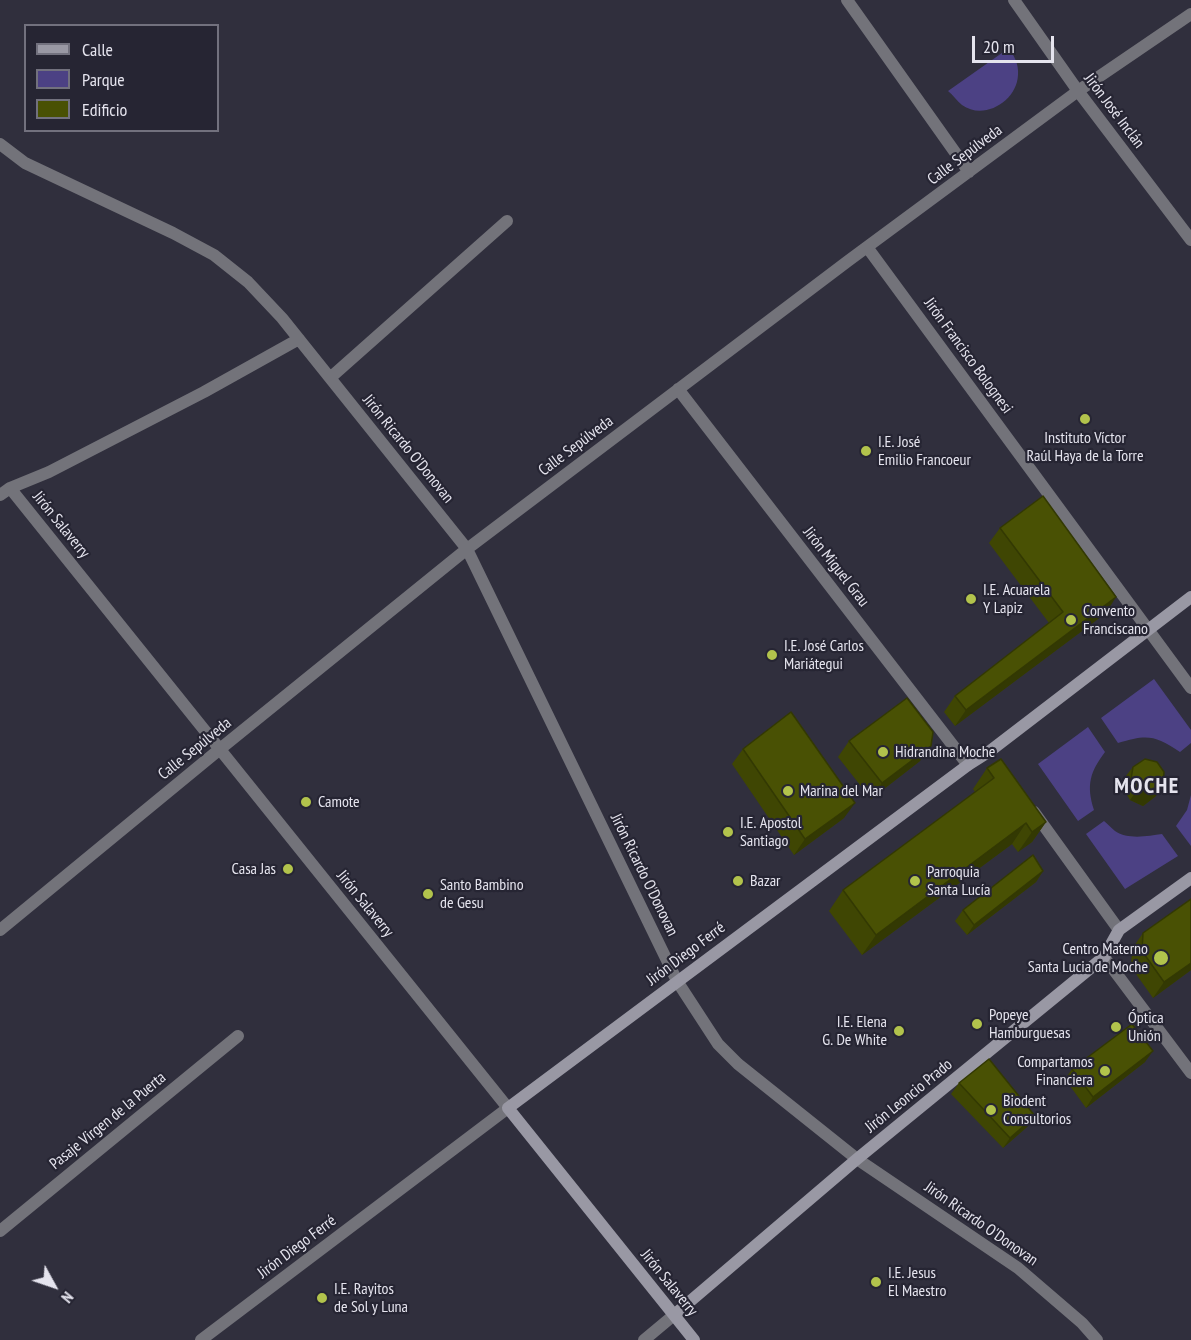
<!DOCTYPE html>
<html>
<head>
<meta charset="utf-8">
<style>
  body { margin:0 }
  #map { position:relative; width:1191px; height:1340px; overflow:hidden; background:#302f3d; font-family:"PT Sans Narrow",sans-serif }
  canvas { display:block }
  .legend { position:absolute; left:24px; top:24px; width:195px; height:108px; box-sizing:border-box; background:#262533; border:2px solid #72717e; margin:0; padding:8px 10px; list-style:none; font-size:18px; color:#e5e4ee }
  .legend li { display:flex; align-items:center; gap:12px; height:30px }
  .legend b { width:30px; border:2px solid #72717e }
  .north { position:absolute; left:24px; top:1256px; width:60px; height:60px; -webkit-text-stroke:4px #262533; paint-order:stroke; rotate:130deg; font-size:16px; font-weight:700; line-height:24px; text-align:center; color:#e5e4ee }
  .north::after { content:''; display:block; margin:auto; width:21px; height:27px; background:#e5e4ee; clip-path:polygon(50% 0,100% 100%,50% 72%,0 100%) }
  .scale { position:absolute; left:972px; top:36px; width:82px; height:27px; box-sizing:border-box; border:3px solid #e5e4ee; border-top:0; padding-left:8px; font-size:18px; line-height:21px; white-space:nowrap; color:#e5e4ee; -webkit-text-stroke:4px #262533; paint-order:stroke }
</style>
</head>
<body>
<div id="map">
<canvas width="1191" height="1340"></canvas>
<ul class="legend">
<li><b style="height:8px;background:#9998a4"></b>Calle</li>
<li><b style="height:16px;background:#4c4184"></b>Parque</li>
<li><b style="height:16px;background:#495104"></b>Edificio</li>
</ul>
<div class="north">N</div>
<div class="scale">20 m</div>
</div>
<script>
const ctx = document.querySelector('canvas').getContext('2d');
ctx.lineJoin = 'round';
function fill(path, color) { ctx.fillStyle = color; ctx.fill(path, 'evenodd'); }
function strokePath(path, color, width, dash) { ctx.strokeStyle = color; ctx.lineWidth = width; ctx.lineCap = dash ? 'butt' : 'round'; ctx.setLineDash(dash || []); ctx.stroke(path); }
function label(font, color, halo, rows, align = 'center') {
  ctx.font = font + ' "PT Sans Narrow",sans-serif'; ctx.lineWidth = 4.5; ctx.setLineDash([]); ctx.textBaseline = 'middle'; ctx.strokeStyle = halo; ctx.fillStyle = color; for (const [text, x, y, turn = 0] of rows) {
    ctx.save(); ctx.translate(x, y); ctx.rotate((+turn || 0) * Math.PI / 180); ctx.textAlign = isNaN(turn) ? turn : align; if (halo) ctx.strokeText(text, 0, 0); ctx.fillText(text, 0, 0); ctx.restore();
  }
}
const green = new Path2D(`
  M1009 48C1014 56 1019 64 1018 75 1017 101 984 121 962 105 957 101 953 95 948 91Z
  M1154 679 1191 730V743L1180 752C1155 735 1147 734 1118 743L1101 718Z
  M1088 727 1105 752C1090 772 1086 785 1094 810L1078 821 1038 764Z
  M1191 795V846L1176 826 1187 810Z
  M1104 821C1108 824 1111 828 1115 831 1128 840 1148 836 1162 834L1178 856 1125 889 1086 834Z`);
const street = new Path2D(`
  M847 0 969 172
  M1014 0 1078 91 1191 240
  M0 144 25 163 173 233 214 255 248 282 282 318 467 549 677 981 718 1044 738 1064 857 1159 1018 1268 1082 1323 1097 1340
  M867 247 1191 688
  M330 378 507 221
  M678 389 968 765
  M10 488 508 1108 201 1340
  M0 495 10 488 49 472 204 392 299 339
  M1034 812 1119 930
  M0 930 220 749 467 549 848 261 1078 91 1191 14
  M1104 957 1191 1073
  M0 1231 238 1036
  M644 1340 674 1315`);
const secondary = new Path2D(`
  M674 1315 857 1159 1104 957 1119 930 1191 878
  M694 1340 508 1108 968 765 990 751 1191 597`);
const wall = new Path2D(`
  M1000 528 1106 613 955 726 944 712 955 696 1049 623 989 543Z
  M849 741 920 761 871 799 838 757Z
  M743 749 844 818 794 855 732 764Z
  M1133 767 1156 796 1143 806 1130 800 1124 790 1125 777Z
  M987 768 1046 822 1032 842 1018 852 1012 844 862 955 829 911 843 890 975 792 973 789Z
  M1043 871 1036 882 967 935 955 921 963 910Z
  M1191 899V970L1153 998 1131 967 1132 949 1143 933Z
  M1145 1062 1086 1108 1065 1079 1072 1069Z
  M959 1083 1035 1116 1027 1127 1003 1148 951 1094Z`);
const shadedWall = new Path2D(`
  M1116 597 1106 613 955 726 966 710Z
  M931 746 920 761 871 799 882 783Z
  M1163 785 1156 796 1143 806 1130 800 1138 789Z
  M855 803 844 818 794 855 805 839Z
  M1046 822 1032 842 1018 852 1032 832Z
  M1026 823 1012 844 862 955 876 935Z
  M1043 871 1036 882 967 935 974 925Z
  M1191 963V970L1153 998 1164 982Z
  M1153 1051 1145 1062 1086 1108 1093 1097Z
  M1035 1116 1027 1127 1003 1148 1010 1138Z`);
const building = new Path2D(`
  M1043 496 1116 597 966 710 955 696 1063 612 1000 528Z
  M907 698 933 732 931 746 882 783 849 741Z
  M791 712 855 803 805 839 743 749Z
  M1001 759 1046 822 1032 832 1026 823 876 935 843 890 994 778 987 768Z
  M1145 759 1157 762 1164 772 1163 785 1151 795 1138 789 1131 779 1133 767Z
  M1033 855 1043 871 974 925 963 910Z
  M1191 899V963L1164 982 1142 951 1143 933Z
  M1132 1024 1153 1051 1093 1097 1072 1069Z
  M989 1059 1035 1116 1010 1138 959 1083Z`);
const markers = [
  [1085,419,6,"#b2c34c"],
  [866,451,6,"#b2c34c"],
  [971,599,6,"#b2c34c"],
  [1071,620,6,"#b2c34c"],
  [772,655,6,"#b2c34c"],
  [883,752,6,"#b2c34c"],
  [788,791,6,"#b2c34c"],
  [306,802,6,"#b2c34c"],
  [728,832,6,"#b2c34c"],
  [288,869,6,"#b2c34c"],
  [738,881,6,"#b2c34c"],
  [915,881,6,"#b2c34c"],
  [428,894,6,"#b2c34c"],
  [1161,958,8,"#b2c34c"],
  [977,1024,6,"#b2c34c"],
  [1116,1027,6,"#b2c34c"],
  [899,1031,6,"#b2c34c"],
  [1105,1071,6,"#b2c34c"],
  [991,1110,6,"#b2c34c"],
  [876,1282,6,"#b2c34c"],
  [322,1298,6,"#b2c34c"]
];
const streetNames = [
  ["Jirón José Inclán",1114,111,53],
  ["Calle Sepúlveda",965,155,-37],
  ["Jirón Francisco Bolognesi",968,356,54],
  ["Calle Sepúlveda",576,446,-37],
  ["Jirón Ricardo O'Donovan",408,449,51],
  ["Jirón Salaverry",61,525,51],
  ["Jirón Miguel Grau",836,567,52],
  ["Calle Sepúlveda",195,749,-39],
  ["Jirón Ricardo O'Donovan",644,875,64],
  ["Jirón Salaverry",365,904,51],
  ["Jirón Diego Ferré",686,954,-37],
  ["Jirón Leoncio Prado",909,1096,-39],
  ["Pasaje Virgen de la Puerta",108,1121,-39],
  ["Jirón Ricardo O'Donovan",981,1224,35],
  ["Jirón Diego Ferré",297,1247,-37],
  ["Jirón Salaverry",669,1283,51]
];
const poiNames = [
  ["Instituto Víctor",1085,438,"center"],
  ["Raúl Haya de la Torre",1085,456,"center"],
  ["I.E. José",878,442],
  ["Emilio Francoeur",878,460],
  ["I.E. Acuarela",983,590],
  ["Y Lapiz",983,608],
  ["Convento",1083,611],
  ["Franciscano",1083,629],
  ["I.E. José Carlos",784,646],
  ["Mariátegui",784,664],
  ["Hidrandina Moche",895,752],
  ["Marina del Mar",800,791],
  ["Camote",318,802],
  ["I.E. Apostol",740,823],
  ["Santiago",740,841],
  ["Casa Jas",276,869,"right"],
  ["Parroquia",927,872],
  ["Santa Lucía",927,890],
  ["Bazar",750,881],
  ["Santo Bambino",440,885],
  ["de Gesu",440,903],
  ["Centro Materno",1148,949,"right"],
  ["Santa Lucia de Moche",1148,967,"right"],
  ["Popeye",989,1015],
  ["Hamburguesas",989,1033],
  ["Óptica",1128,1018],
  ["Unión",1128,1036],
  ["I.E. Elena",887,1022,"right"],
  ["G. De White",887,1040,"right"],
  ["Compartamos",1093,1062,"right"],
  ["Financiera",1093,1080,"right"],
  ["Biodent",1003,1101],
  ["Consultorios",1003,1119],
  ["I.E. Jesus",888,1273],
  ["El Maestro",888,1291],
  ["I.E. Rayitos",334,1289],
  ["de Sol y Luna",334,1307]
];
const districtNames = [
  ["MOCHE",1147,787]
];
fill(green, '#4c4184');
strokePath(street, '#73737a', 12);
strokePath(secondary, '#9998a4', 12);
fill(wall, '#3f4603');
fill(shadedWall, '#333903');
fill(building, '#495104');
strokePath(building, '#333903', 1.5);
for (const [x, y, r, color] of markers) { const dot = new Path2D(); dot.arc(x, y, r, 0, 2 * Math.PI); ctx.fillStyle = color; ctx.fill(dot); strokePath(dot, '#262533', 2); }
label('16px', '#e5e4ee', '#262533', streetNames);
label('16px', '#e5e4ee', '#262533', poiNames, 'left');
ctx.letterSpacing = '1.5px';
label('bold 22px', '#e5e4ee', '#262533', districtNames);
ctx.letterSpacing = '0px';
</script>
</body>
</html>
